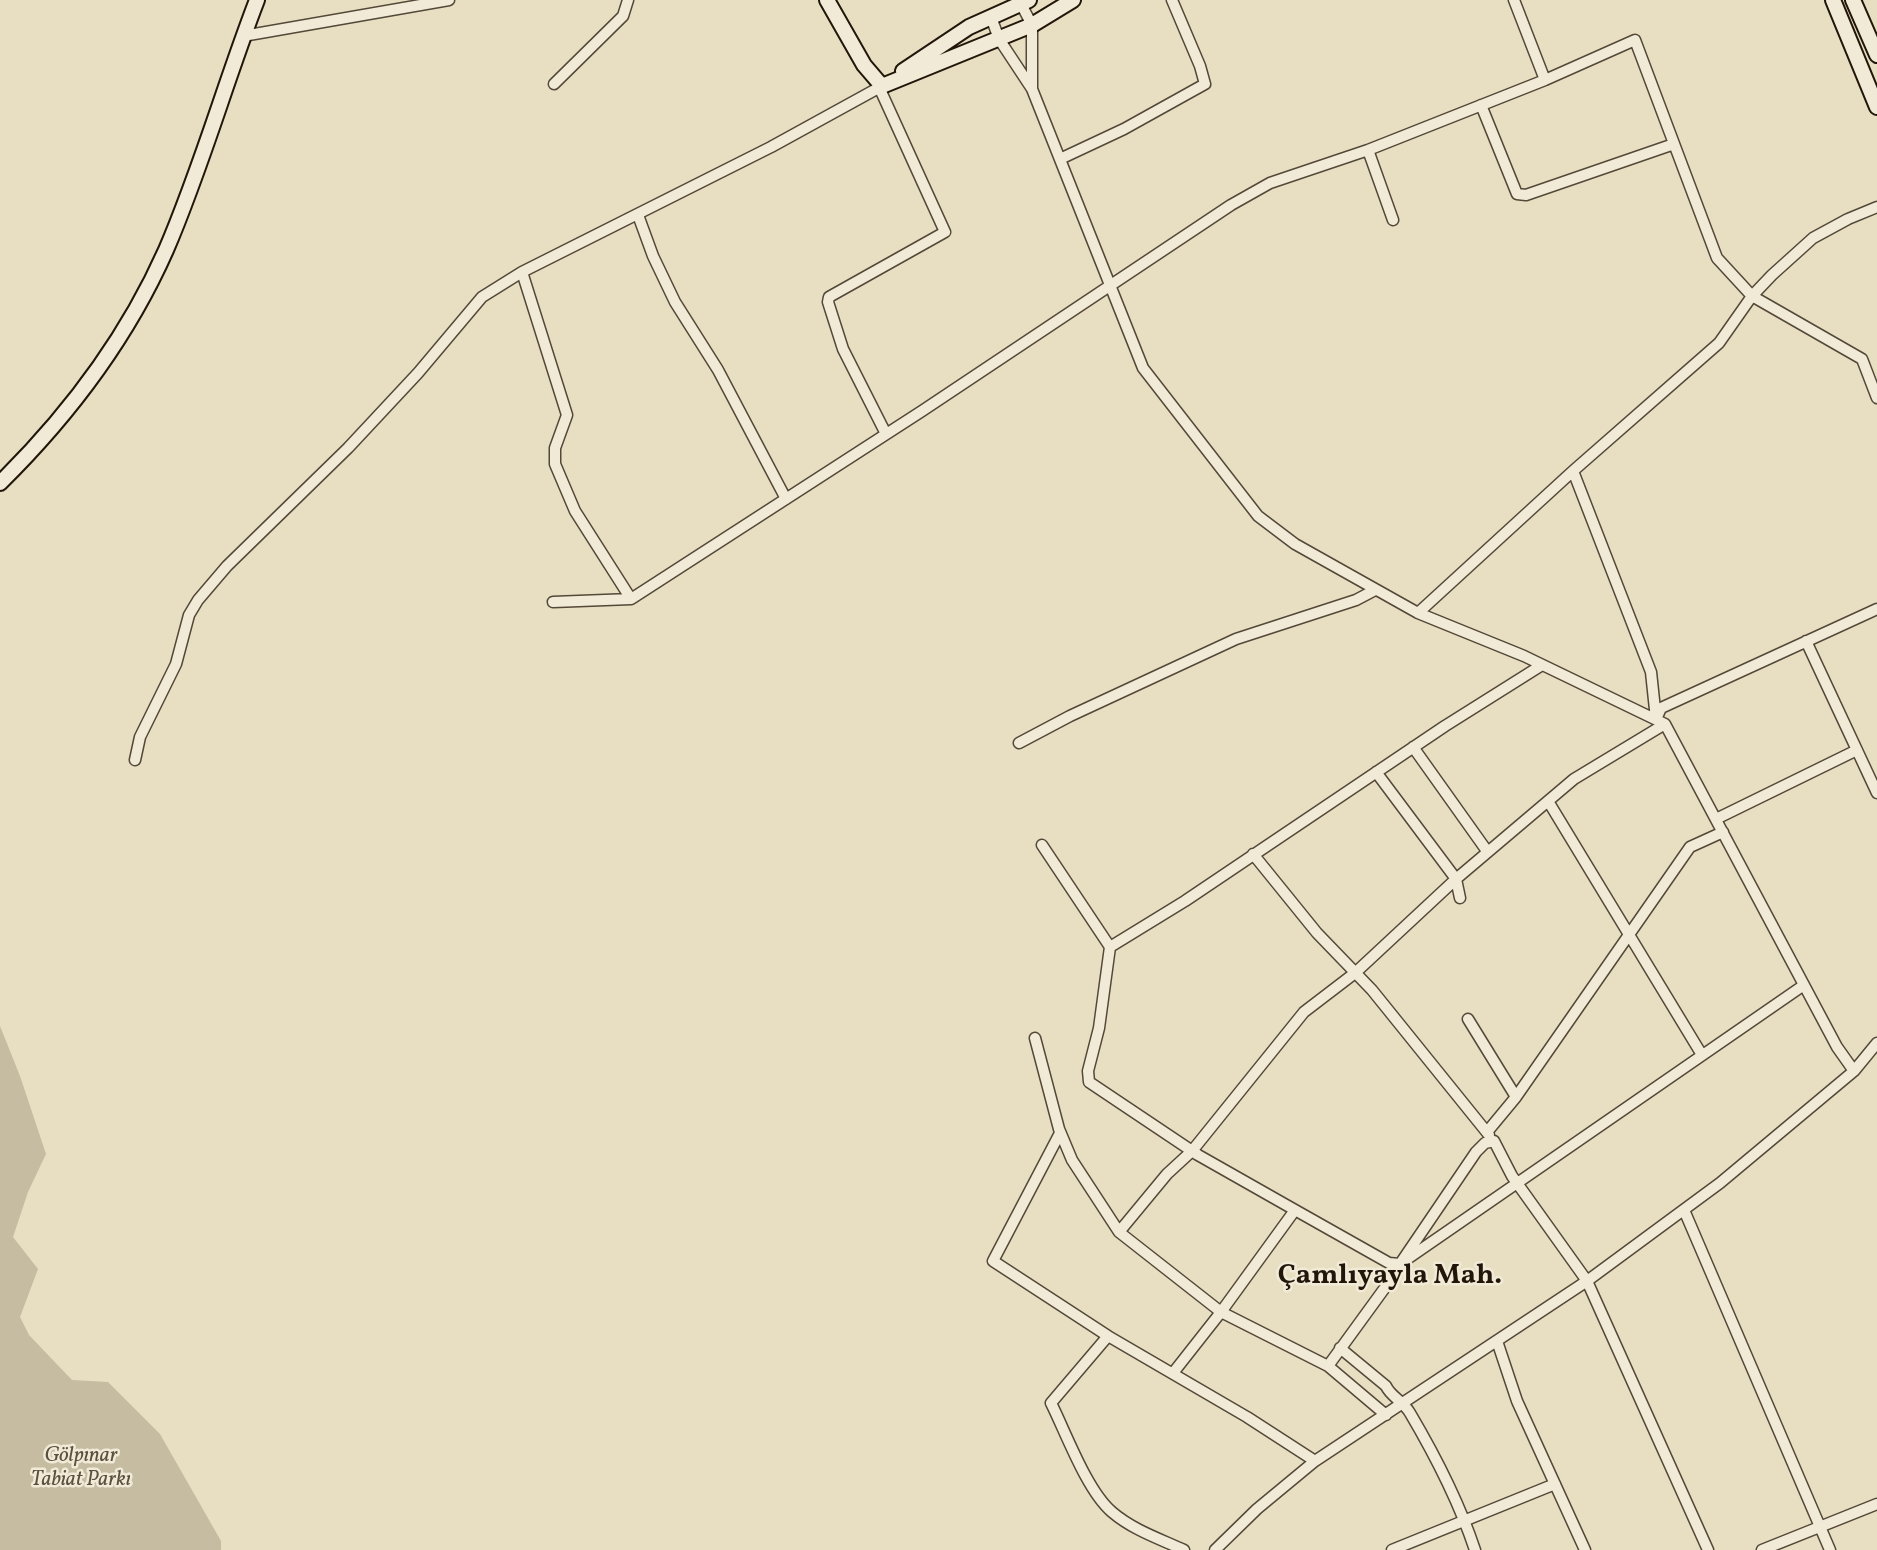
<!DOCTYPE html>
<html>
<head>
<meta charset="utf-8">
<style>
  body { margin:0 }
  canvas { display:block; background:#e8dec1 }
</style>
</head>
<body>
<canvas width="1877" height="1550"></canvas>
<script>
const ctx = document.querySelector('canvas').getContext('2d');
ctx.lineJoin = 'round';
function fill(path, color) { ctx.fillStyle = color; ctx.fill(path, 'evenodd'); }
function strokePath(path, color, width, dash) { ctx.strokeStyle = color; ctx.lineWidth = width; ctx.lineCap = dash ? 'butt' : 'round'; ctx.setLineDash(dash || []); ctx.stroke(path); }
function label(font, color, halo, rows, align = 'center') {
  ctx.font = font + ' Vollkorn,serif'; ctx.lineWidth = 5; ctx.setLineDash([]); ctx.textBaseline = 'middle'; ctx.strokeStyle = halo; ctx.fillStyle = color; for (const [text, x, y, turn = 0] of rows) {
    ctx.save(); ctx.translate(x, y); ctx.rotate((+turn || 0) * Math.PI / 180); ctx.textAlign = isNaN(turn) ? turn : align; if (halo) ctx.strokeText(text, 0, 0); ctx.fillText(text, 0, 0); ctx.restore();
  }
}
const green = new Path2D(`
  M0 1026 20 1076 46 1154 28 1192 13 1237 38 1269 20 1317 29 1335 72 1380 108 1382 160 1434 221 1541V1550H0Z`);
const street = new Path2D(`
  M1514 0 1545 80
  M1021 4 1032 25V89
  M991 17 999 39 1032 89 1143 368 1258 516 1295 544 1418 613 1524 656 1665 724 1837 1047 1854 1071
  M243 36 449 0
  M554 84 623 16 628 0
  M879 87 945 232 829 297 828 302 843 349 886 434
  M1481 105 1517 194 1526 195 1674 144
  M1368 150 1545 80 1635 40 1717 258 1752 296 1862 359 1877 398
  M1060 159 1124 129 1205 84 1200 66 1172 0
  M638 215 653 256 675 302 718 370 786 499
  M522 272 567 415 555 448V464L575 511 631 599
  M1573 471 1651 672 1656 719
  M553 602 631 599 922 411 1231 205 1270 183 1368 150 1393 220
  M1418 613 1573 471 1719 343 1752 296 1772 275 1813 238 1848 219 1877 207
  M1806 641 1877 793
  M1657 717 1661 708 1877 609
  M1019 743 1070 716 1236 639 1356 600 1375 590
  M1413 747 1487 851
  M135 760 140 737 176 664 189 615 198 600 227 566 348 448 418 373 482 297 522 272 771 147 882 86
  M1548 801 1702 1055
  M1716 819 1857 750
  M1042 845 1110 947 1099 1028 1088 1071 1089 1082 1198 1155 1295 1210
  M1253 854 1317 933 1372 990 1489 1135
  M1460 898 1456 879 1574 779 1665 724
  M1110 947 1185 901 1445 726 1542 665
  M1468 1019 1516 1097
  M1035 1038 1059 1129 1072 1160 1119 1232 1221 1312 1295 1210 1389 1263 1400 1264 1476 1152 1485 1143 1494 1141 1512 1176 1587 1281 1708 1550
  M1487 1132 1516 1097 1690 847 1723 832
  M1060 1133 993 1261 1108 1336
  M1684 1210 1830 1550
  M1119 1232 1167 1174 1192 1151 1304 1012 1355 973 1456 879 1376 772
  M1497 1341 1517 1401 1585 1550
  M1340 1348 1386 1386C1390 1396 1404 1402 1410 1413 1436 1457 1459 1502 1475 1550
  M1173 1373 1221 1312 1328 1366
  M1386 1415 1328 1366 1392 1278 1400 1264 1804 985
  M1184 1550C1160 1539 1133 1530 1112 1512 1087 1491 1066 1433 1051 1403L1108 1336 1247 1417 1315 1461
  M1215 1550 1257 1509 1315 1461 1587 1281 1720 1183 1854 1071 1877 1043
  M1392 1550 1555 1484
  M1762 1550 1877 1504`);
const secondary = new Path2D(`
  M827 0 864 65 882 86
  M1833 0 1877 107
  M1853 0 1877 55
  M903 71 969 27 1029 0
  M882 86 1032 25 1073 0
  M0 483C68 416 127 338 166 250 201 169 225 83 257 0`);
const parkNames = [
  ["Gölpınar",81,1457],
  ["Tabiat Parkı",81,1481]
];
const districtNames = [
  ["Çamlıyayla Mah.",1390,1278]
];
fill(green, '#c6bca2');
strokePath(street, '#544838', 13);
strokePath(secondary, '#22160a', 18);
strokePath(street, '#f0ead7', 10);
strokePath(secondary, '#f0ead7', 14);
label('italic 21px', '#5b503f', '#f0ead7', parkNames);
label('bold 28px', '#22160a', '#f0ead7', districtNames);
</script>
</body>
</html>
